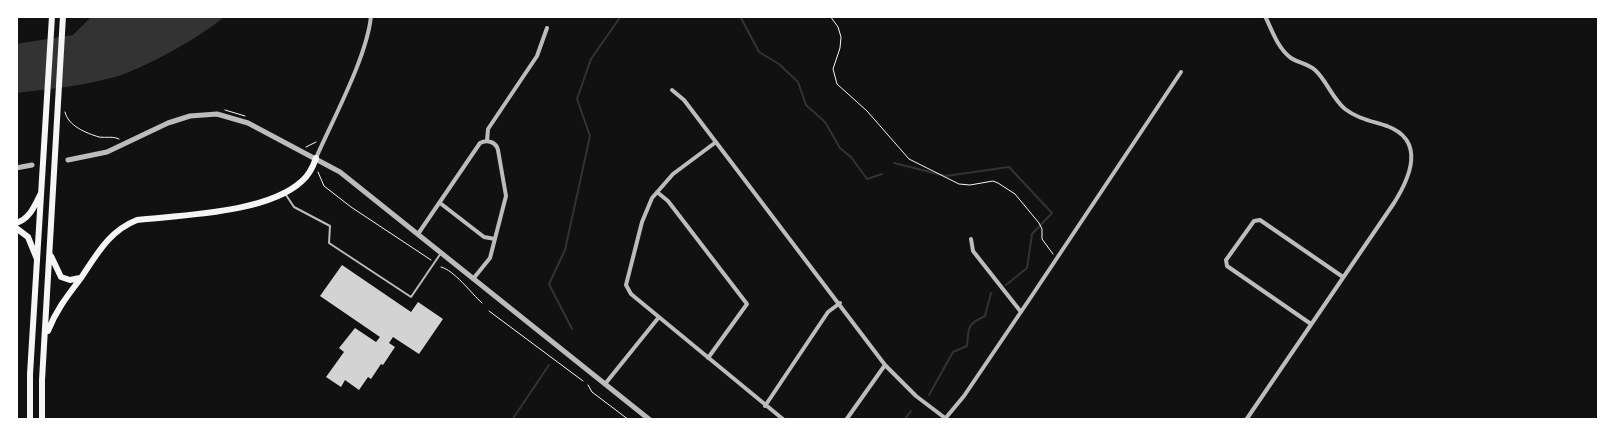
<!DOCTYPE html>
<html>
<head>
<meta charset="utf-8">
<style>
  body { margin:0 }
  #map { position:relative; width:1615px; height:436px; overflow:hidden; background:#111; font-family:"Public Sans",sans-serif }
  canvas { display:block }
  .frame { position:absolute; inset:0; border:18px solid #fff; pointer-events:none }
</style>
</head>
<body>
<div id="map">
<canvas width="1615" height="436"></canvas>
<div class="frame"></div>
</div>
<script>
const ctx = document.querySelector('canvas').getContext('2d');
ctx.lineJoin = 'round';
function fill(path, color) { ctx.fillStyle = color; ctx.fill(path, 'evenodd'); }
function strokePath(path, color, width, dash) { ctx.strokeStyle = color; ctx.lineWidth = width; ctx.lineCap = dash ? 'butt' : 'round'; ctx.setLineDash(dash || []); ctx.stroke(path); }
const water = new Path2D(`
  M92 16H225C203 36 143 69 115 77 83 86 49 89 16 93V44L73 35Z`);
const stream = new Path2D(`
  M740 16 759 52 779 64 798 82 806 105 825 122 840 148 851 157 867 179 882 174
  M894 163 946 176 1009 167 1052 213 1032 234 1027 268 1006 285
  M572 329 549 284 565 250 590 136 577 99 591 59 621 16
  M929 395 953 352 967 346C969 327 966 325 985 316L991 293
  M512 420 549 365
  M904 420 911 411`);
const building = new Path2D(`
  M342 265 411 312 418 302 443 319 419 354 393 337 389 343 395 347 383 365 381 364 371 379 368 377 359 390 345 380 341 387 326 377 344 352 339 348 355 328 376 342 380 337 320 296Z`);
const path = new Path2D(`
  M830 16 838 27 841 37 840 48 833 69 837 84 867 111 909 159 959 184 970 185 993 181 998 183 1015 194 1039 223 1042 229V239L1053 254
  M225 110 245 116
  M65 112C68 126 86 133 99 137 107 138 113 136 119 139
  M306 147 316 142
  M318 172 324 186 351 207 431 260
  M441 267C454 270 471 293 482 303
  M489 311 583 381
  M588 385 592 392 629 420`);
const service = new Path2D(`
  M286 195 294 207 330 226 329 243 411 297 441 253`);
const minor = new Path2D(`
  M672 90 684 100 885 365 916 396 945 418
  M487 141 488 129 537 56 547 28
  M716 142 673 174 652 198 642 222 626 285 631 294 784 420
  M316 158C333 119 367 57 371 16
  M657 192 668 201 747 304 708 358
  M440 203 484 237 495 239
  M418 234 480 143C487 139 496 142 498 150L506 196 490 258 473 279
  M971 239 973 251 1021 312
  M1311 324 1227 266 1226 260 1254 221 1260 220 1343 277
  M605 384 659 317
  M765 406 828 312 840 303
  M846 420 885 365
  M944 420 964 396 1031 297 1181 72
  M1246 420 1394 203C1409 179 1427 141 1387 126 1372 121 1358 119 1345 109 1332 98 1327 81 1315 70 1308 64 1299 63 1291 58 1278 49 1272 30 1265 16`);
const tertiary = new Path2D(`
  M68 160 107 152 168 123 190 116 217 114 248 123 340 172 650 420
  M16 168 32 165`);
const trunk = new Path2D(`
  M16 223C30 219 35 205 41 193
  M16 228 28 237 37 259
  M51 256 61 277 70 280 80 278
  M48 331C56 310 68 295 81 278 97 254 109 231 137 220 182 215 268 213 302 181 309 175 313 167 316 158
  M30 420V374L52 16
  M42 420V380L63 16`);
fill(water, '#333');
strokePath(stream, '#333', 2);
fill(building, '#d3d3d3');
strokePath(path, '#f5f5f5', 1);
strokePath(service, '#bcbcbc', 2);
strokePath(minor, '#bcbcbc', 4);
strokePath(tertiary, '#bcbcbc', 5);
strokePath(trunk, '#f5f5f5', 6);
</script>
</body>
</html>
